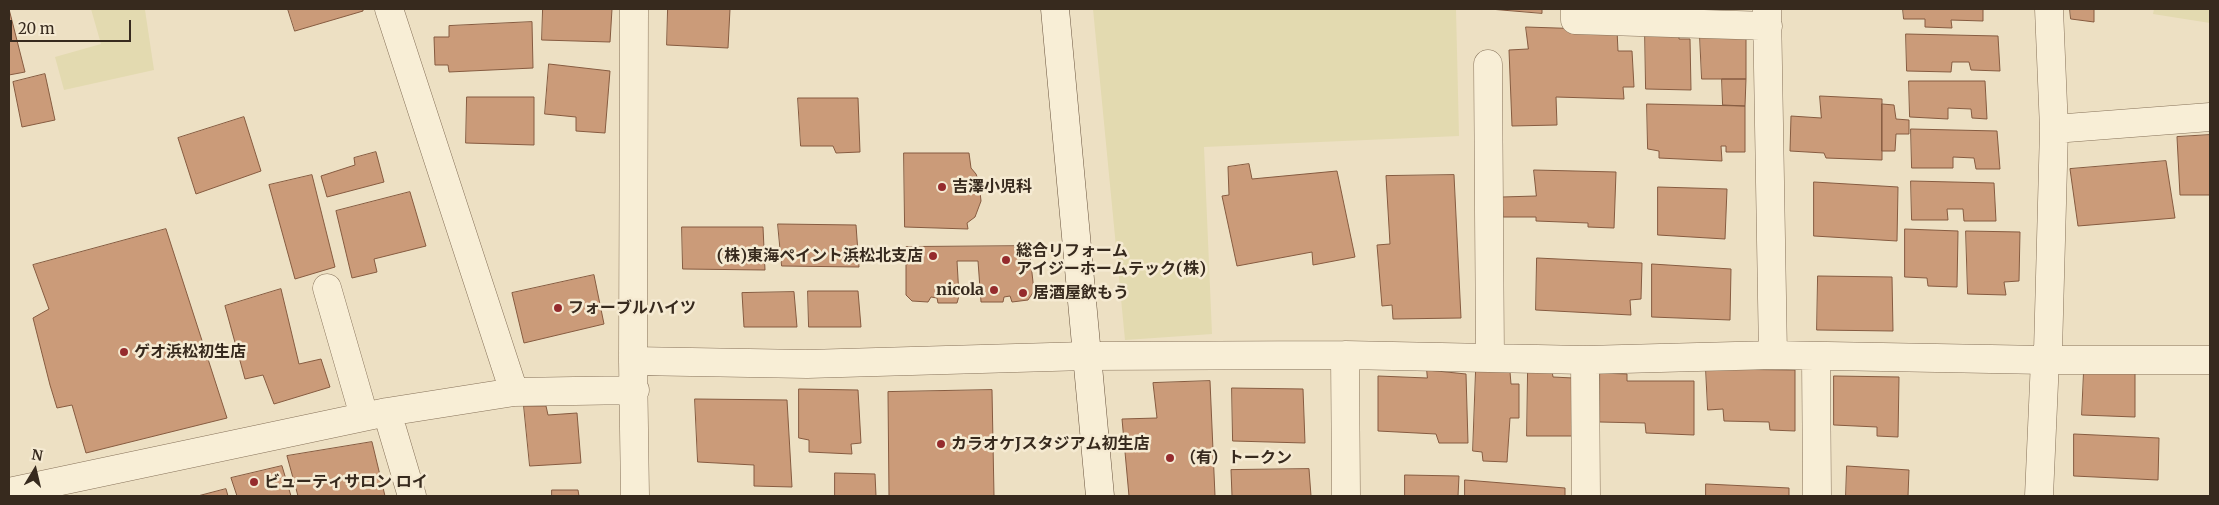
<!DOCTYPE html>
<html>
<head>
<meta charset="utf-8">
<style>
  body { margin:0 }
  #map { position:relative; width:2219px; height:505px; overflow:hidden; background:#ede0c3; font-family:Merriweather,serif }
  canvas { display:block }
  .frame { position:absolute; inset:0; border:10px solid #372a1e; pointer-events:none }
  .north { position:absolute; left:10px; top:445px; width:50px; height:50px; -webkit-text-stroke:4px #f5ead2; paint-order:stroke; rotate:9deg; font-size:14px; font-weight:700; line-height:20px; text-align:center; color:#372a1e }
  .north::after { content:''; display:block; margin:auto; width:18px; height:22px; background:#372a1e; clip-path:polygon(50% 0,100% 100%,50% 72%,0 100%) }
  .scale { position:absolute; left:10px; top:20px; width:121px; height:22px; box-sizing:border-box; border:2px solid #372a1e; border-top:0; padding-left:6px; font-size:15px; line-height:18px; white-space:nowrap; color:#372a1e; -webkit-text-stroke:4px #f5ead2; paint-order:stroke }
</style>
</head>
<body>
<div id="map">
<canvas width="2219" height="505"></canvas>
<div class="frame"></div>
<div class="north">N</div>
<div class="scale">20 m</div>
</div>
<script>
const ctx = document.querySelector('canvas').getContext('2d');
ctx.lineJoin = 'round';
function fill(path, color) { ctx.fillStyle = color; ctx.fill(path, 'evenodd'); }
function strokePath(path, color, width, dash) { ctx.strokeStyle = color; ctx.lineWidth = width; ctx.lineCap = dash ? 'butt' : 'round'; ctx.setLineDash(dash || []); ctx.stroke(path); }
function label(font, color, halo, rows, align = 'center') {
  ctx.font = font + ' Merriweather,"Noto Sans JP",serif'; ctx.lineWidth = 5; ctx.setLineDash([]); ctx.textBaseline = 'middle'; ctx.strokeStyle = halo; ctx.fillStyle = color; for (const [text, x, y, turn = 0] of rows) {
    ctx.save(); ctx.translate(x, y); ctx.rotate((+turn || 0) * Math.PI / 180); ctx.textAlign = isNaN(turn) ? turn : align; if (halo) ctx.strokeText(text, 0, 0); ctx.fillText(text, 0, 0); ctx.restore();
  }
}
const farmland = new Path2D(`
  M91 9H148L145 10 154 70 64 90 55 57 101 44Z
  M1093 9H1456L1459 136 1204 147 1212 334 1125 340Z
  M2154 9H2210V23L2153 14Z`);
const building = new Path2D(`
  M9 9 25 72 9 75Z
  M288 9H363V11L295 31Z
  M543 9H612L610 42 542 40Z
  M668 9H730L728 48 667 45Z
  M1490 9H1542V13Z
  M1903 9H1983V21L1951 20 1952 28 1925 27V19H1904Z
  M2070 9H2094V22L2071 19Z
  M532 22 533 68 449 72 448 65H435L434 37H449V26Z
  M1526 27 1617 30 1618 51H1632L1634 87H1623L1624 99 1556 97 1557 125 1512 126 1509 50 1528 49Z
  M1645 31H1679V39H1690L1691 90 1646 89Z
  M1906 34 1998 36 2000 71 1971 70 1969 62H1952L1951 72 1907 71Z
  M1700 37 1746 38V79H1702Z
  M549 64 610 71 605 133 576 131V117L545 114Z
  M45 74 55 120 22 127 13 82Z
  M1722 79H1746L1745 106 1723 105Z
  M1909 81H1985L1987 119 1972 118 1971 109 1948 108V119L1910 117Z
  M1820 96 1882 99V160L1826 158 1824 153 1790 151 1791 116 1821 118Z
  M467 97H534V145L466 143Z
  M798 98H858L860 152 836 153 833 146H801Z
  M1647 104 1745 106V152H1726V146H1721L1722 161 1659 158V151L1648 149Z
  M1882 104 1894 105 1896 119 1909 120V134H1896L1895 151H1882Z
  M244 117 261 171 196 194 178 138Z
  M1911 129 1997 131 2000 169H1976L1974 158 1953 157V168H1912Z
  M2210 135V195H2180L2177 137Z
  M376 152 384 182 327 197 321 176 355 165 354 158Z
  M904 153H969L971 168 976 174 979 182 981 201 975 217 967 223 968 229 905 227Z
  M2166 161 2175 218 2078 226 2070 169Z
  M1249 164 1252 179 1337 171 1355 257 1313 265 1312 252 1237 266 1222 196 1229 195 1228 167Z
  M1534 170 1616 172 1614 228 1588 227V223L1536 221V217H1503L1502 197 1536 196Z
  M312 175 335 267 295 279 269 185Z
  M1454 175 1461 318 1393 319 1392 305 1382 306 1377 245 1390 244 1386 176Z
  M1911 181 1994 183 1996 221H1964L1963 209H1947L1948 220H1912Z
  M1814 182 1898 187 1897 241 1814 236Z
  M1658 187 1727 189 1725 239 1658 235Z
  M410 192 426 246 374 259 377 272 352 278 336 211Z
  M778 224 856 225 859 267 782 266Z
  M682 227H763L765 270 683 269Z
  M166 229 227 418 86 453 72 405 57 408 50 385 33 318 49 309 33 265Z
  M1905 229 1958 231 1957 287 1928 286 1927 278 1905 277Z
  M1966 231 2020 232 2019 281 2004 282 2006 295 1968 294Z
  M1029 246 1034 291 1028 300 1012 302 1010 296 1004 297 1003 302H981L978 261H957L959 296 957 303H938L937 298 931 297 928 302 912 301 906 295V247Z
  M1537 258 1642 263 1641 299 1630 300 1631 315 1536 310Z
  M1652 264 1731 269 1730 320 1652 317Z
  M594 275 604 324 524 343 512 293Z
  M1818 276 1892 277 1893 331 1817 330Z
  M281 289 299 364 321 359 330 387 274 404 263 375 245 379 225 306Z
  M808 291H858L861 327H809Z
  M794 292 797 327H744L742 293Z
  M1706 369 1795 370V431L1770 430 1769 422 1724 421 1723 409 1708 410Z
  M1427 370 1466 374 1468 443H1439L1436 434 1378 431V376L1427 378Z
  M1476 370 1510 372 1511 384H1519V418H1510L1507 462 1483 461 1482 452 1473 451Z
  M1528 370 1552 371 1553 377 1573 378 1572 436H1527Z
  M2084 371H2135V417L2082 415Z
  M1600 373 1627 374V381H1694V435L1646 433 1645 423 1600 422Z
  M1834 376 1899 377 1898 437 1877 436V427L1834 425Z
  M1210 381 1215 496H1129L1122 419 1157 418 1153 383Z
  M1232 388 1303 389 1305 443 1233 441Z
  M799 389 858 390 861 443 851 444 852 454 809 452V440L799 438Z
  M992 390 994 496H889L888 392Z
  M695 399 787 400 792 487 754 486V465L698 462Z
  M524 406H546L548 415 577 413 581 463 530 466Z
  M2074 434 2159 438 2158 480 2074 476Z
  M372 442 385 496H298L287 456Z
  M282 466 291 496H237L231 478Z
  M1847 466 1909 470 1908 496H1846Z
  M1309 469 1311 496H1232L1231 470Z
  M835 473 875 474 876 496H835Z
  M1405 475 1459 476 1458 496H1405Z
  M1465 480 1565 488V496H1465Z
  M1706 484 1789 488V496H1706Z
  M226 489 228 496H198Z
  M552 490H578L579 496H552Z`);
const street = new Path2D(`
  M389 9 514 392
  M634 9 633 361 635 496
  M1575 9V20L1768 26
  M1767 9 1773 355
  M1488 64 1490 358
  M2054 129 2210 117
  M327 288 364 416
  M1345 355 1346 496
  M1816 357 1817 496
  M1585 360 1586 496
  M633 361 807 364 1086 356 1345 355 1585 360 1773 355 2045 360H2210
  M387 412 412 496
  M9 492 387 412 514 392 635 390
  M2039 496 2045 360 2048 351 2054 129 2049 9`);
const secondary = new Path2D(`
  M1055 9 1100 496`);
const markers = [
  [942,187,5,"#952b2d"],
  [933,256,5,"#952b2d"],
  [1006,260,5,"#952b2d"],
  [994,290,5,"#952b2d"],
  [1023,293,5,"#952b2d"],
  [558,308,5,"#952b2d"],
  [124,352,5,"#952b2d"],
  [941,444,5,"#952b2d"],
  [1170,458,5,"#952b2d"],
  [254,482,5,"#952b2d"]
];
const poiNames = [
  ["吉澤小児科",952,187],
  ["総合リフォーム",1016,251],
  ["アイジーホームテック(株)",1016,269],
  ["(株)東海ペイント浜松北支店",923,256,"right"],
  ["nicola",984,290,"right"],
  ["居酒屋飲もう",1033,293],
  ["フォーブルハイツ",568,308],
  ["ゲオ浜松初生店",134,352],
  ["カラオケJスタジアム初生店",951,444],
  ["（有）トークン",1180,458],
  ["ビューティサロン ロイ",264,482]
];
fill(farmland, '#e3dab0');
fill(building, '#cb9b79');
strokePath(building, '#865b40', 1);
strokePath(street, '#87725a', 29);
strokePath(secondary, '#69533d', 29);
strokePath(street, '#f8eed6', 28);
strokePath(secondary, '#f8eed6', 28);
for (const [x, y, r, color] of markers) { const dot = new Path2D(); dot.arc(x, y, r, 0, 2 * Math.PI); ctx.fillStyle = color; ctx.fill(dot); strokePath(dot, '#f5ead2', 2); }
label('bold 16px', '#372a1e', '#f5ead2', poiNames, 'left');
</script>
</body>
</html>
